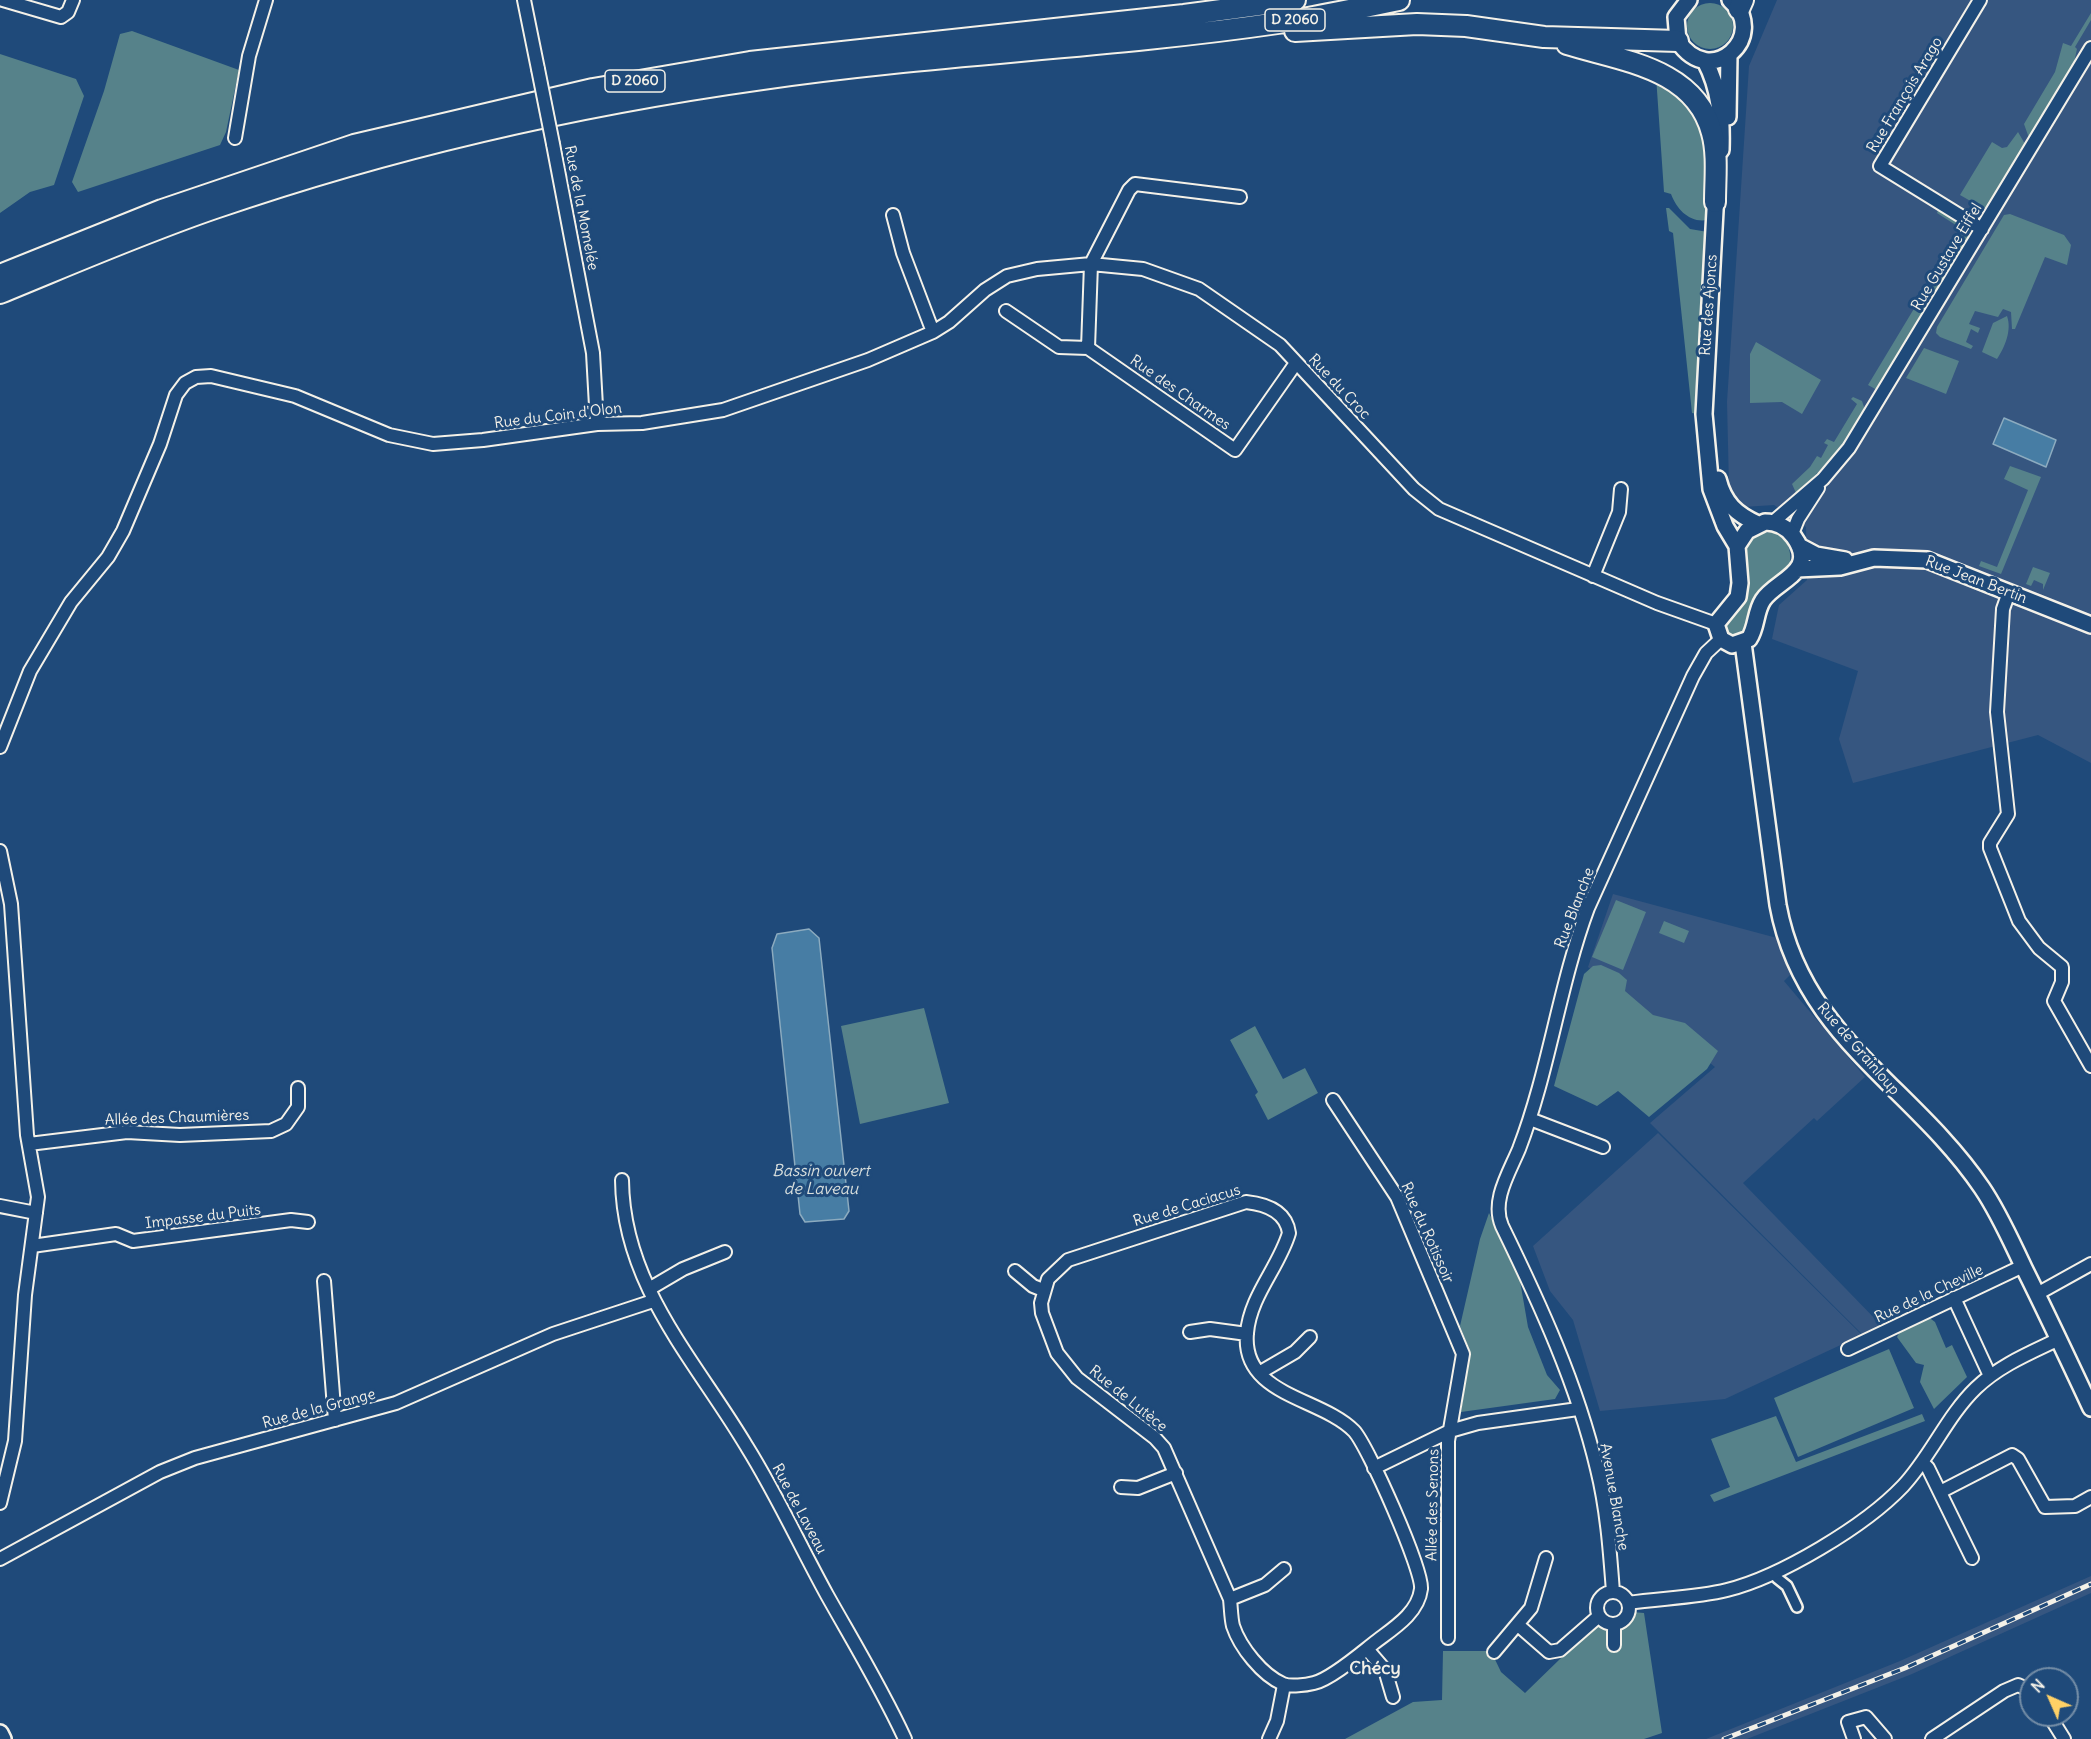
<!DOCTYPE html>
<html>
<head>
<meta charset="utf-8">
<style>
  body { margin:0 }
  #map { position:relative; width:2091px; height:1739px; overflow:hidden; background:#1f4a7a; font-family:Delius,sans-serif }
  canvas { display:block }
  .north { position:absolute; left:2019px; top:1667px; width:60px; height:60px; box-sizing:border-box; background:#1f4a7a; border:2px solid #748da6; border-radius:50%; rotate:315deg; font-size:16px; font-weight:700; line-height:24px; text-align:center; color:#f4f1e8 }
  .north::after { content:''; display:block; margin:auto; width:21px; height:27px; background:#ffd166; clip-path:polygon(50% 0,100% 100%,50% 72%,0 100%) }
</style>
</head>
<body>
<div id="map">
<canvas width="2091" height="1739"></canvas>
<div class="north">N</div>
</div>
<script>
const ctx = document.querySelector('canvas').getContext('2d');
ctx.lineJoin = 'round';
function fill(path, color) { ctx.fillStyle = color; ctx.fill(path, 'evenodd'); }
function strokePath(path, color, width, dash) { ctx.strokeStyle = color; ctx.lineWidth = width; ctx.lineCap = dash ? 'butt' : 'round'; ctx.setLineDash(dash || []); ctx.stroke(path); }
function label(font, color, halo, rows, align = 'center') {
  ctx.font = font + ' Delius,sans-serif'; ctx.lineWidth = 6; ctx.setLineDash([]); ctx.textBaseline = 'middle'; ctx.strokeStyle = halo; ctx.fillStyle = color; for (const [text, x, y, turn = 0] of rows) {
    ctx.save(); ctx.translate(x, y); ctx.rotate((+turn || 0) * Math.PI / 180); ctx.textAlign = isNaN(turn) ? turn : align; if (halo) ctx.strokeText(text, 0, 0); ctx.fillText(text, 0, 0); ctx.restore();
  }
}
const built = new Path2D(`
  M1777 0H2091V763L2038 735 1853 783 1839 739 1858 671 1772 639 1779 605 1807 580 1806 527 1774 505 1743 507 1729 487 1727 402 1749 66Z
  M1613 894 1777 938 1792 973 1784 981 1865 1077 1817 1121 1814 1118 1743 1183 1882 1326 1863 1335 1650 1123 1715 1067 1588 967Z
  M1658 1133 1862 1335 1725 1399 1600 1411 1573 1320 1550 1291 1533 1246Z
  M2091 1576V1593L1912 1674 1747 1739H1706L1900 1661Z`);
const green = new Path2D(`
  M1687 26a23 23 0 1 1 46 0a23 23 0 1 1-46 0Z
  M2091 13V20L2075 47 2077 49 2073 67 2029 138 2024 124 2055 72 2063 43 2071 46Z
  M132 31 239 70 226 132 220 145 78 192 72 182 104 91 120 34Z
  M0 54 76 79 84 96 54 185 30 192 0 213Z
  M1656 76 1699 109 1712 160 1707 220C1690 223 1677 210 1671 194L1664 192Z
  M2018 132 2025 144 1986 210 1977 215 1968 212 1974 203 1960 195 1992 142 2002 148 2007 147Z
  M1666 208H1669L1690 229 1708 232 1697 414 1692 413 1673 233 1669 231Z
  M1938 210 1966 226 1971 235 1877 390 1868 385 1962 229 1937 213Z
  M2010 214 2064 235 2071 245 2067 265 2045 257 2015 329H2012L2011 312 2003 309 1998 317 1975 311 1969 324 1980 328 1978 333 1971 329 1966 342 1973 346 1971 349 1940 337 1936 333 1937 327 2004 215Z
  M2007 316C2012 330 2005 347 1997 359L1982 352 1993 323Z
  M1756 342 1821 380 1802 414 1782 402 1750 403V354Z
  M1924 348 1959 361 1946 394 1906 378Z
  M1853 397 1862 401 1865 410 1844 444 1797 495 1792 484 1810 467 1817 456 1821 458 1828 445 1824 443 1827 439 1834 442 1857 404 1851 399Z
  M2010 466 2041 477 2001 574 1979 566 1981 561 1997 567 2028 490 2004 479Z
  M1773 532C1787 538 1792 549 1790 565 1785 574 1776 577 1768 584 1753 595 1748 613 1745 631L1734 635 1729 633 1726 626 1744 601 1748 589 1744 548 1754 533Z
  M2033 567 2050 573 2043 590V584L2034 580 2031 586 2026 584Z
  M1616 900 1646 912 1623 970 1592 957Z
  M1664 921 1689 931 1684 943 1659 933Z
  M1601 965 1619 973 1627 980 1625 991 1653 1015 1685 1023 1718 1051 1707 1069 1649 1117 1618 1091 1597 1106 1554 1086 1584 974 1593 966Z
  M924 1008 949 1103 860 1124 841 1026Z
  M1255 1026 1283 1079 1305 1068 1318 1093 1268 1120 1255 1095 1258 1092 1230 1040Z
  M1489 1213 1519 1275 1528 1327 1547 1375 1560 1390 1555 1399 1461 1412 1470 1351 1460 1326 1480 1239Z
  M1927 1316 1935 1322 1946 1348 1952 1345 1967 1377 1934 1409 1920 1382 1924 1365 1916 1363 1897 1337 1901 1329Z
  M1889 1349 1914 1408 1798 1457 1774 1398Z
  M1922 1414 1925 1421 1714 1502 1710 1495 1730 1487 1711 1439 1776 1416 1796 1462Z
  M1632 1612 1644 1613 1662 1733 1644 1739H1345L1413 1702 1442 1700 1443 1651H1491L1501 1672 1525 1693 1597 1623 1607 1628 1621 1629 1630 1620Z`);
const water = new Path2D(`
  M2004 418 2056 440 2046 467 1993 444Z
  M809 929 819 938 849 1211 844 1219 805 1222 800 1214 772 948 777 934Z`);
const pedestrian = new Path2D(`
  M1777 1578 1787 1586 1797 1607`);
const minor = new Path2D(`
  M3 0 61 17 68 12 73 0
  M524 0 538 69
  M1980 0 1880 166 1982 229
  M235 138 249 56 266 0
  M553 144 593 353 597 424
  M1240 197 1135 184 1129 190 1091 264 1088 348 1235 450 1296 363
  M893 215 903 253 933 332
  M1006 311 1059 347 1088 348
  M1773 522 1823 479 1849 448 2091 48
  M1792 534 1798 519 1818 488
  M1593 576 1619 512 1621 489
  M2009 592 2003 609 1997 712 2008 814 1990 843V848L2019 921 2039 948 2062 967V982L2054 1001 2091 1066
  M0 747 30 671 71 602 108 557 123 531 160 444 176 395 185 383 196 377 211 376 295 396 389 435 433 444 483 440 597 424 642 423 723 410 868 360 933 332 949 322 985 290 1007 276 1037 269 1091 264 1143 269 1199 289 1280 345 1414 489 1439 509 1657 603 1716 624
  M0 851 11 904 27 1135 38 1197 25 1295 15 1441 0 1503
  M1333 1100 1397 1197 1463 1354 1448 1441V1638
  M1530 1119 1603 1147
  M29 1144 127 1132 180 1135 271 1131 286 1124 298 1107V1088
  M622 1180C623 1286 696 1361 747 1447 777 1495 800 1546 827 1595 854 1643 882 1689 905 1739
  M1246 1202C1265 1204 1286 1211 1289 1233 1279 1267 1250 1296 1247 1333 1241 1396 1321 1397 1354 1431 1368 1446 1423 1570 1421 1589 1418 1614 1392 1629 1374 1643 1360 1654 1331 1679 1314 1683 1306 1685 1290 1687 1283 1684 1262 1675 1240 1647 1233 1626 1231 1618 1231 1608 1230 1599L1164 1448 1155 1438 1077 1378 1057 1353 1042 1313 1041 1303 1048 1279 1068 1260Z
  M0 1206 36 1213
  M32 1246 116 1234 133 1241 291 1220 308 1222
  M1015 1271 1033 1286 1043 1290
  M324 1281 335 1420
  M649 1289 683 1269 725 1252
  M2037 1294 2091 1264
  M1954 1298 1990 1376
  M1190 1332 1210 1329 1247 1334
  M1848 1349 2023 1266
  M1259 1373 1295 1352 1310 1337
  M1923 1463 1928 1468 1972 1558
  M1374 1468 1450 1431 1478 1423 1578 1409
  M1121 1487 1138 1488 1176 1473
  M1940 1492 2012 1455 2018 1459 2045 1507 2075 1506 2091 1497
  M0 1559 160 1472 195 1458 396 1403 553 1334 653 1301
  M1613 1592C1610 1552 1607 1509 1597 1469 1577 1384 1540 1304 1502 1226 1491 1201 1509 1173 1519 1149 1549 1071 1559 986 1588 908L1693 676 1706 653 1721 639
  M1597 1608a16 16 0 1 1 32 0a16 16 0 1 1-32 0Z
  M1230 1599 1265 1585 1284 1569
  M1628 1603C1660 1598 1695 1598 1727 1590 1780 1577 1865 1526 1903 1486 1931 1456 1947 1416 1976 1388 2000 1365 2030 1353 2059 1339
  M1614 1624V1645
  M1518 1625 1549 1652 1560 1650 1599 1616
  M1367 1649 1385 1670 1393 1697
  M1494 1652 1531 1608 1546 1558
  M2049 1715 2064 1739
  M1269 1739 1277 1721 1284 1685
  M1854 1739 1848 1722 1866 1717 1885 1739
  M1932 1739 2004 1691 2018 1685 2031 1691`);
const tertiary = new Path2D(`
  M1689 0 1676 17 1678 41C1711 91 1770 35 1730 0
  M1705 61C1720 89 1722 119 1721 150
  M1728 117 1729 55
  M1716 192 1704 414 1711 489 1725 526 1737 546
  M1718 479C1724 503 1736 514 1758 524
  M1765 522C1776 522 1787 527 1794 537 1819 572 1776 580 1763 600 1755 612 1757 627 1749 639L1732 645 1721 639 1716 624 1738 597 1740 583 1737 546 1747 531Z
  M1799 546 1816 555 1845 560
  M1797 569 1840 567 1874 558 1927 560 2091 625
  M1743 643 1778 905C1802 1037 1913 1086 1982 1188 1999 1213 2011 1241 2024 1268 2047 1314 2069 1361 2091 1408
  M0 1733 3 1739`);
const trunk = new Path2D(`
  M1739 9 1743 0
  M1295 31 1417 24 1466 26 1544 37 1678 41
  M1567 44C1622 61 1695 68 1712 133 1718 154 1715 180 1715 202
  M0 275 162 210 354 145 593 89 750 62 1184 15 1295 0
  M0 293C71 264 142 233 215 208 392 147 576 105 762 79 933 54 1107 48 1278 23 1318 17 1359 8 1399 0`);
const rail = new Path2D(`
  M1724 1739 1905 1668 2091 1584`);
const minorBridge = new Path2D(`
  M538 69 553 144`);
const shields = [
  [1295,20,60],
  [635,81,60]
];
const shieldNames = [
  ["D 2060",1295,20],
  ["D 2060",635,81]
];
const streetNames = [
  ["Rue François Arago",1905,95,-59],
  ["Rue de la Momelée",581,208,79],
  ["Rue Gustave Eiffel",1947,257,-59],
  ["Rue des Ajoncs",1709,305,-86],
  ["Rue du Croc",1339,387,47],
  ["Rue des Charmes",1180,393,35],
  ["Rue du Coin d'Olon",558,416,-7],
  ["Rue Jean Bertin",1976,580,21],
  ["Rue Blanche",1575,908,-69],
  ["Rue de Grainloup",1858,1049,49],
  ["Allée des Chaumières",177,1118,-2],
  ["Rue de Caciacus",1187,1206,-17],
  ["Impasse du Puits",203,1217,-7],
  ["Rue du Rotissoir",1427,1233,66],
  ["Rue de la Cheville",1929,1294,-25],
  ["Rue de Lutèce",1128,1399,39],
  ["Rue de la Grange",319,1409,-15],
  ["Avenue Blanche",1614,1497,80],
  ["Allée des Senons",1433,1505,-89],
  ["Rue de Laveau",799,1509,62]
];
const waterNames = [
  ["Bassin ouvert",821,1171],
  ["de Laveau",821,1189]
];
const quarterNames = [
  ["Chécy",1375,1669]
];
fill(built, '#365680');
fill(green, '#56828a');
fill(water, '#477da4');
strokePath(water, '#8cabbf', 1.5);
strokePath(pedestrian, '#f4f1e8', 14);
strokePath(minor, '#f4f1e8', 16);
strokePath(tertiary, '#f4f1e8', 20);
strokePath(trunk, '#f4f1e8', 24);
strokePath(pedestrian, '#1f4a7a', 9);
strokePath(minor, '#1f4a7a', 12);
strokePath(tertiary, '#1f4a7a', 15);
strokePath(trunk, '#1f4a7a', 20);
strokePath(rail, '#f4f1e8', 5);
strokePath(rail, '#1f4a7a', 3, [9]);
strokePath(minorBridge, '#f4f1e8', 16, []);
strokePath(minorBridge, '#1f4a7a', 12);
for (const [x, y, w] of shields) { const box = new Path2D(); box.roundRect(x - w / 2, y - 11, w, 22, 4.5); ctx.fillStyle = '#1f4a7a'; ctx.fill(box); strokePath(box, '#f4f1e8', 1.5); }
label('bold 14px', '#f4f1e8', null, shieldNames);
label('15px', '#f4f1e8', '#1f4a7a', streetNames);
label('italic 16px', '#dae0de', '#1f4a7a', waterNames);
label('bold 18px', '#f4f1e8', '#1f4a7a', quarterNames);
</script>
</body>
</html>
